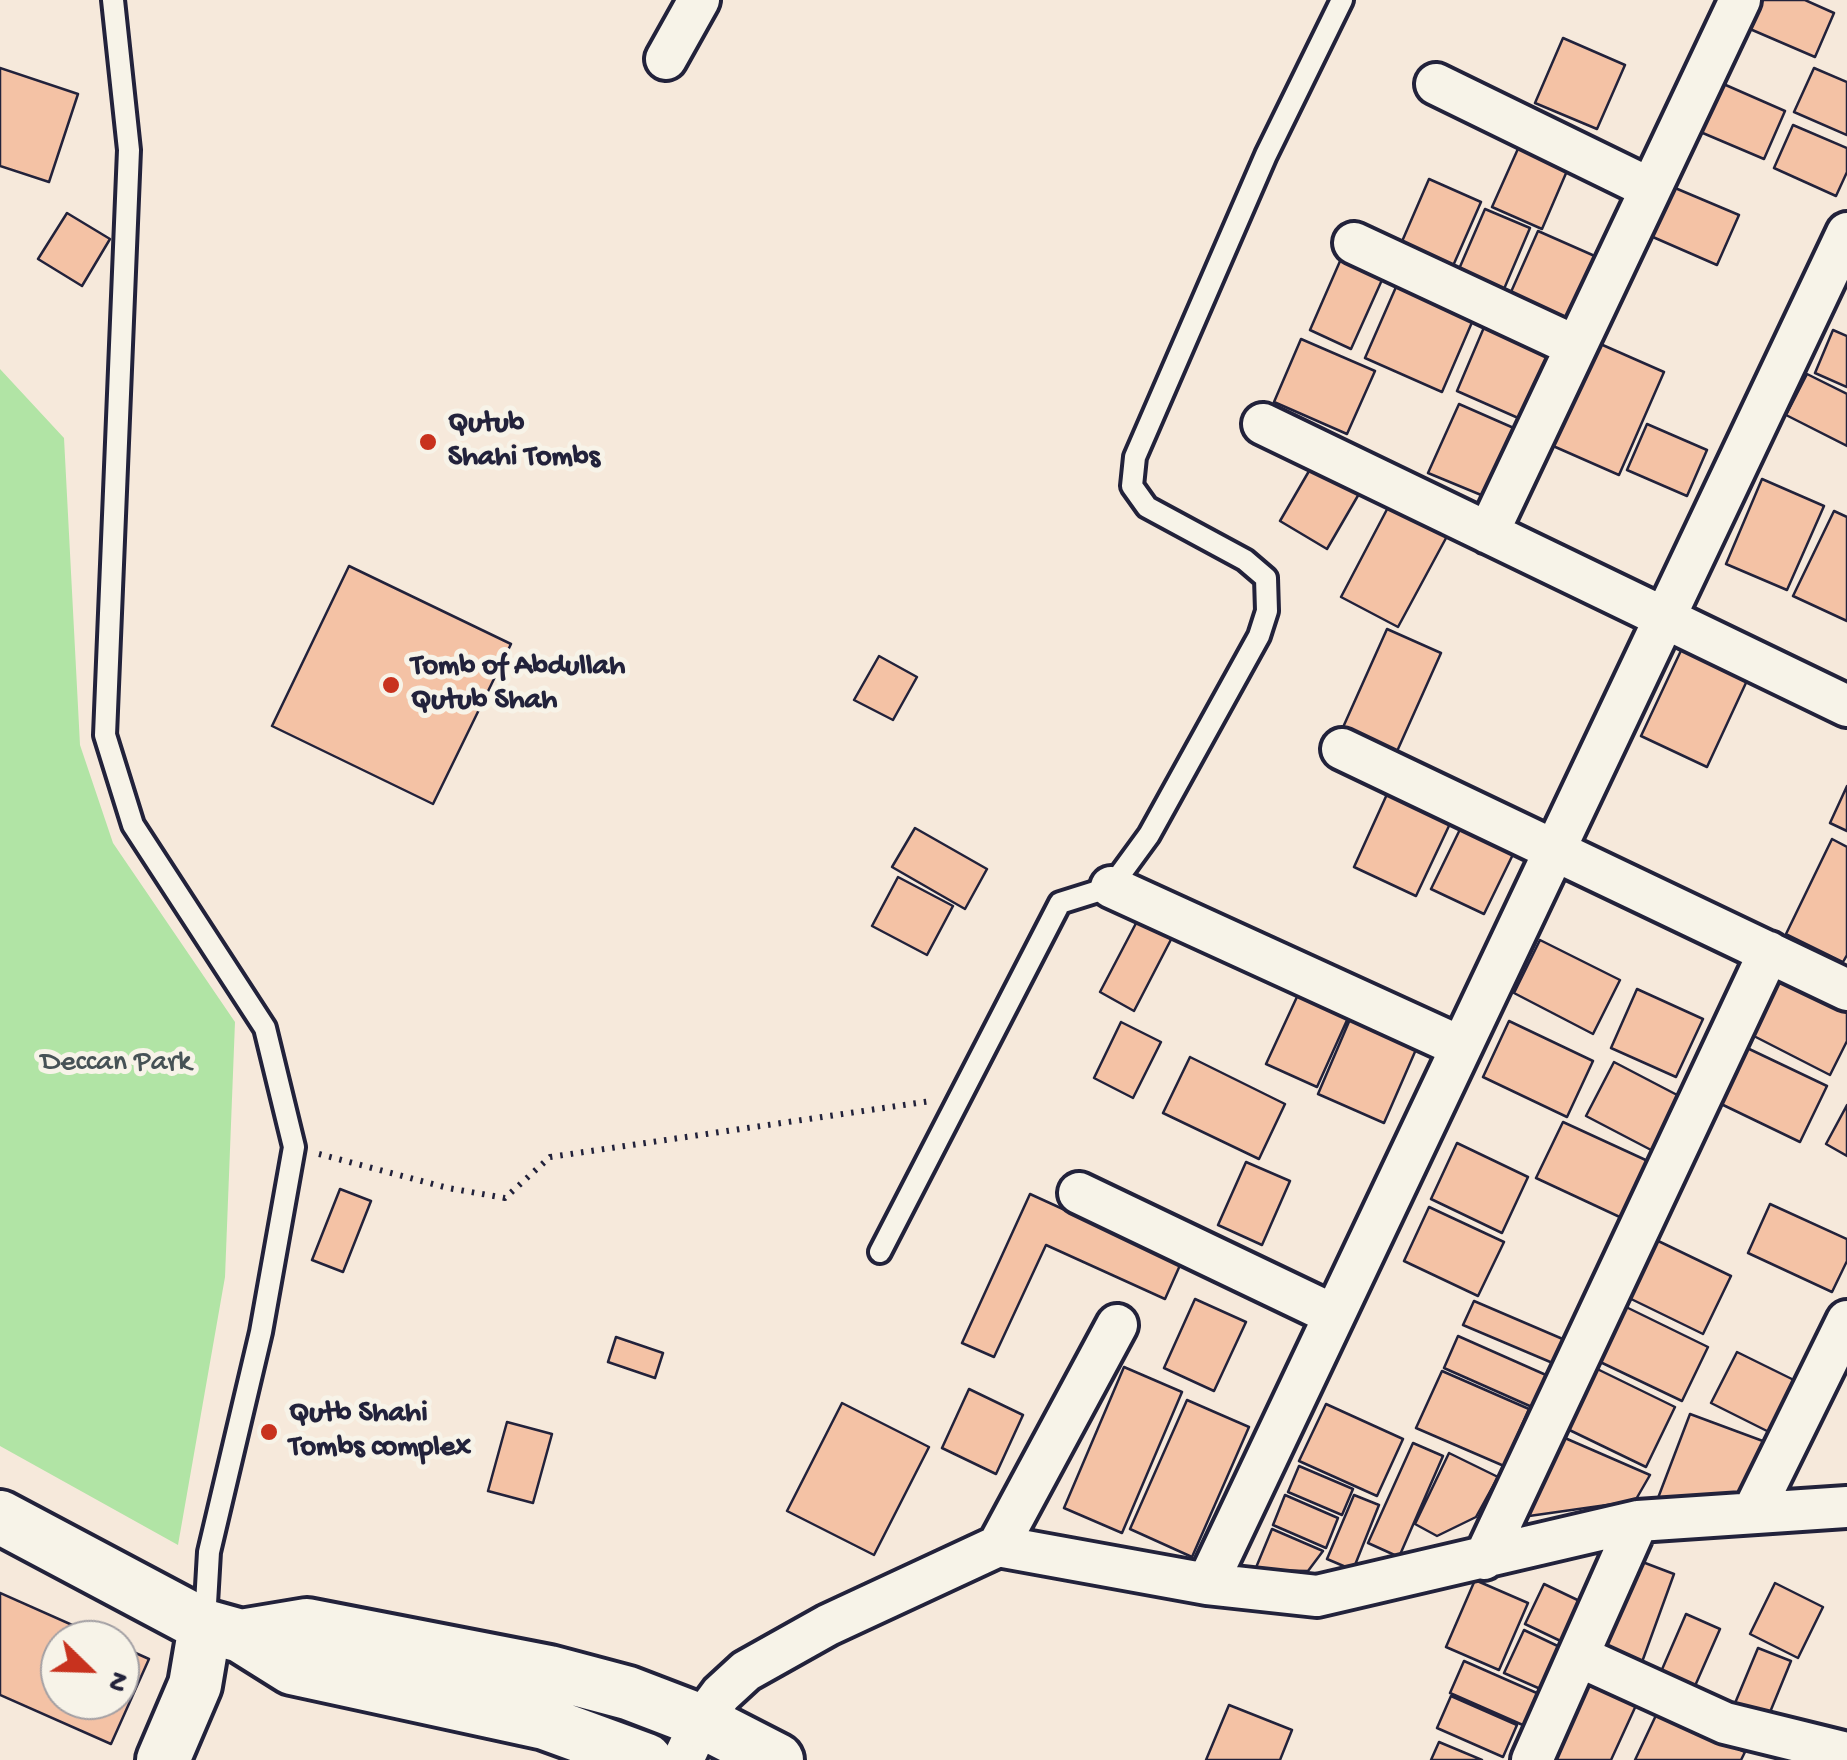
<!DOCTYPE html>
<html>
<head>
<meta charset="utf-8">
<style>
  body { margin:0 }
  #map { position:relative; width:1847px; height:1760px; overflow:hidden; background:#f6e9db; font-family:"Gochi Hand",sans-serif }
  canvas { display:block }
  .north { position:absolute; left:40px; top:1620px; width:100px; height:100px; box-sizing:border-box; background:#f7f3e8; border:2px solid #a29fa3; border-radius:50%; rotate:113deg; font-size:28px; font-weight:700; line-height:40px; text-align:center; color:#22223b }
  .north::after { content:''; display:block; margin:auto; width:35px; height:45px; background:#c8321e; clip-path:polygon(50% 0,100% 100%,50% 72%,0 100%) }
</style>
</head>
<body>
<div id="map">
<canvas width="1847" height="1760"></canvas>
<div class="north">N</div>
</div>
<script>
const ctx = document.querySelector('canvas').getContext('2d');
ctx.lineJoin = 'round';
function fill(path, color) { ctx.fillStyle = color; ctx.fill(path, 'evenodd'); }
function strokePath(path, color, width, dash) { ctx.strokeStyle = color; ctx.lineWidth = width; ctx.lineCap = dash ? 'butt' : 'round'; ctx.setLineDash(dash || []); ctx.stroke(path); }
function label(font, color, halo, rows, align = 'center') {
  ctx.font = font + ' "Gochi Hand",sans-serif'; ctx.lineWidth = 10; ctx.setLineDash([]); ctx.textBaseline = 'middle'; ctx.strokeStyle = halo; ctx.fillStyle = color; for (const [text, x, y, turn = 0] of rows) {
    ctx.save(); ctx.translate(x, y); ctx.rotate((+turn || 0) * Math.PI / 180); ctx.textAlign = isNaN(turn) ? turn : align; if (halo) ctx.strokeText(text, 0, 0); ctx.fillText(text, 0, 0); ctx.restore();
  }
}
const green = new Path2D(`
  M0 369 64 438 80 745 113 843 235 1022 225 1277 178 1545 0 1446Z`);
const building = new Path2D(`
  M1754 0H1805L1834 13 1815 57 1743 26Z
  M1563 38 1625 65 1597 129 1535 103Z
  M0 68 78 94 49 182 0 166Z
  M1814 68 1847 82V135L1794 112Z
  M1712 79 1785 111 1764 159 1691 128Z
  M1793 125 1847 148V172L1836 196 1774 168Z
  M1521 142 1570 164 1542 229 1492 207Z
  M1429 179 1481 202 1449 275 1397 253Z
  M1668 185 1739 215 1717 265 1646 234Z
  M1485 209 1530 228 1501 296 1456 276Z
  M67 213 110 239 82 286 38 259Z
  M1538 231 1597 257 1566 327 1507 301Z
  M1344 252 1386 271 1351 349 1310 330Z
  M1396 287 1473 320 1442 392 1365 358Z
  M1485 325 1553 355 1525 421 1457 391Z
  M1833 330 1847 336V387L1815 373Z
  M1301 339 1375 371 1347 434 1274 402Z
  M1589 339 1664 372 1619 475 1544 442Z
  M1807 374 1847 394V446L1786 415Z
  M1459 404 1516 429 1486 497 1428 473Z
  M1647 424 1707 450 1687 496 1627 470Z
  M1316 459 1363 487 1327 549 1280 521Z
  M1762 479 1824 506 1787 590 1726 564Z
  M1394 496 1452 527 1398 627 1341 597Z
  M1834 511 1847 517V621L1793 596Z
  M349 566 511 644 433 804 272 726Z
  M1387 629 1441 653 1394 758 1340 734Z
  M1685 642 1751 672 1707 767 1641 736Z
  M879 656 917 677 893 720 854 700Z
  M1393 781 1456 811 1416 896 1354 867Z
  M1847 786V831L1830 823Z
  M1467 815 1520 840 1484 914 1431 889Z
  M915 828 987 869 965 909 892 867Z
  M1832 839 1847 847V955L1843 962 1786 934Z
  M898 877 953 906 927 955 872 926Z
  M1144 908 1178 926 1134 1011 1100 992Z
  M1540 940 1620 980 1593 1034 1514 993Z
  M1781 962 1847 996V1041L1830 1075 1746 1032Z
  M1302 986 1352 1009 1317 1087 1266 1064Z
  M1637 989 1703 1019 1676 1077 1611 1048Z
  M1354 1010 1421 1038 1384 1123 1318 1094Z
  M1509 1021 1593 1061 1567 1117 1483 1077Z
  M1121 1022 1161 1042 1133 1098 1094 1078Z
  M1745 1047 1827 1086 1800 1142 1719 1103Z
  M1190 1057 1285 1104 1259 1159 1163 1113Z
  M1614 1062 1681 1097 1653 1151 1586 1116Z
  M1847 1105V1156L1826 1144Z
  M1563 1122 1650 1162 1624 1219 1536 1178Z
  M1457 1143 1528 1177 1502 1233 1431 1199Z
  M1246 1162 1290 1181 1262 1245 1218 1225Z
  M340 1189 371 1201 343 1272 312 1260Z
  M1030 1194 1181 1263 1165 1299 1046 1245 994 1357 962 1343Z
  M1770 1204 1847 1239V1261L1832 1292 1748 1253Z
  M1429 1207 1504 1242 1478 1296 1404 1261Z
  M1652 1238 1731 1276 1703 1334 1625 1296Z
  M1195 1299 1246 1322 1214 1391 1164 1368Z
  M1474 1301 1565 1340 1555 1364 1463 1325Z
  M1622 1305 1708 1347 1682 1401 1596 1360Z
  M1458 1336 1546 1375 1532 1407 1444 1368Z
  M616 1337 663 1353 655 1378 608 1362Z
  M1737 1352 1804 1385 1779 1437 1711 1403Z
  M1587 1364 1675 1407 1646 1467 1557 1424Z
  M1124 1367 1182 1392 1122 1533 1064 1508Z
  M1442 1371 1529 1409 1504 1466 1416 1428Z
  M969 1389 1023 1415 996 1474 942 1448Z
  M1187 1400 1249 1427 1192 1557 1130 1529Z
  M842 1403 929 1447 874 1555 787 1511Z
  M1326 1404 1403 1439 1377 1496 1299 1461Z
  M1690 1414 1779 1447 1755 1498H1658Z
  M507 1422 552 1434 533 1503 488 1491Z
  M1558 1435 1650 1475 1635 1501 1522 1517Z
  M1413 1443 1443 1456 1399 1557 1368 1543Z
  M1449 1453 1498 1477 1476 1517 1437 1536 1415 1524Z
  M1299 1466 1353 1489 1342 1515 1288 1492Z
  M1285 1495 1338 1518 1326 1548 1273 1525Z
  M1354 1495 1379 1505 1353 1570 1327 1559Z
  M1272 1529 1323 1551 1308 1571 1255 1570Z
  M1632 1558 1674 1574 1642 1662 1600 1646Z
  M1475 1580 1528 1603 1499 1670 1446 1647Z
  M1775 1583 1823 1607 1798 1658 1750 1634Z
  M1544 1584 1588 1605 1569 1645 1525 1624Z
  M0 1593 106 1640H60V1700H120V1646L149 1659 111 1744 0 1695Z
  M1686 1614 1720 1629 1691 1695 1657 1681Z
  M1524 1630 1564 1649 1545 1691 1504 1673Z
  M1758 1648 1791 1661 1766 1722 1733 1708Z
  M1464 1661 1539 1694 1525 1726 1450 1693Z
  M1582 1675 1638 1701 1611 1760H1551Z
  M1451 1696 1517 1725 1503 1757 1437 1728Z
  M1229 1705 1292 1730 1280 1760H1206Z
  M1658 1711 1745 1752 1741 1760H1635Z
  M1439 1742 1482 1760H1431Z`);
const path = new Path2D(`
  M319 1154 448 1188 505 1198 550 1157 931 1101`);
const service = new Path2D(`
  M113 0 129 150 105 735 133 825 265 1028 294 1147 261 1332 209 1552 205 1621
  M880 1252 1060 903 1111 887 1149 835 1259 636 1267 611 1266 578 1245 560 1147 507 1132 486 1135 457 1266 155 1342 0`);
const minor = new Path2D(`
  M666 59 699 0
  M1436 84 1649 188
  M1354 243 1575 346
  M1263 424 1847 706
  M1488 533 1740 0
  M1342 749 1847 990
  M1111 887 1461 1047
  M1079 1193 1334 1315
  M1753 1512 1847 1321
  M1638 1521 1578 1656 1725 1723 1847 1753
  M998 1546 1117 1325
  M1484 1559 1769 952
  M1207 1584 1847 233
  M683 1760 701 1721 721 1694 746 1671 828 1625 998 1546 1207 1584 1317 1596 1638 1521 1847 1507
  M1532 1760 1578 1656`);
const tertiary = new Path2D(`
  M0 1517 205 1626 241 1636 292 1668 545 1723 646 1760
  M241 1636 307 1625 549 1672 628 1693 701 1721 777 1760
  M163 1760 195 1685 205 1626`);
const markers = [
  [428,442,10,"#c8321e"],
  [391,685,10,"#c8321e"],
  [269,1432,10,"#c8321e"]
];
const poiNames = [
  ["Qutub",448,425],
  ["Shahi Tombs",448,459],
  ["Tomb of Abdullah",411,668],
  ["Qutub Shah",411,702],
  ["Qutb Shahi",289,1415],
  ["Tombs complex",289,1449]
];
const parkNames = [
  ["Deccan Park",116,1064]
];
fill(green, '#b1e4a5');
fill(building, '#f4c2a5');
strokePath(building, '#22223b', 2.5);
strokePath(service, '#22223b', 28);
strokePath(minor, '#22223b', 48);
strokePath(tertiary, '#22223b', 60);
strokePath(path, '#22223b', 6, [2.5, 8]);
strokePath(service, '#f7f3e8', 20);
strokePath(minor, '#f7f3e8', 40);
strokePath(tertiary, '#f7f3e8', 52);
for (const [x, y, r, color] of markers) { const dot = new Path2D(); dot.arc(x, y, r, 0, 2 * Math.PI); ctx.fillStyle = color; ctx.fill(dot); strokePath(dot, '#f7f3e8', 4); }
label('bold 30px', '#22223b', '#f7f3e8', poiNames, 'left');
label('30px', '#465256', '#f7f3e8', parkNames);
</script>
</body>
</html>
